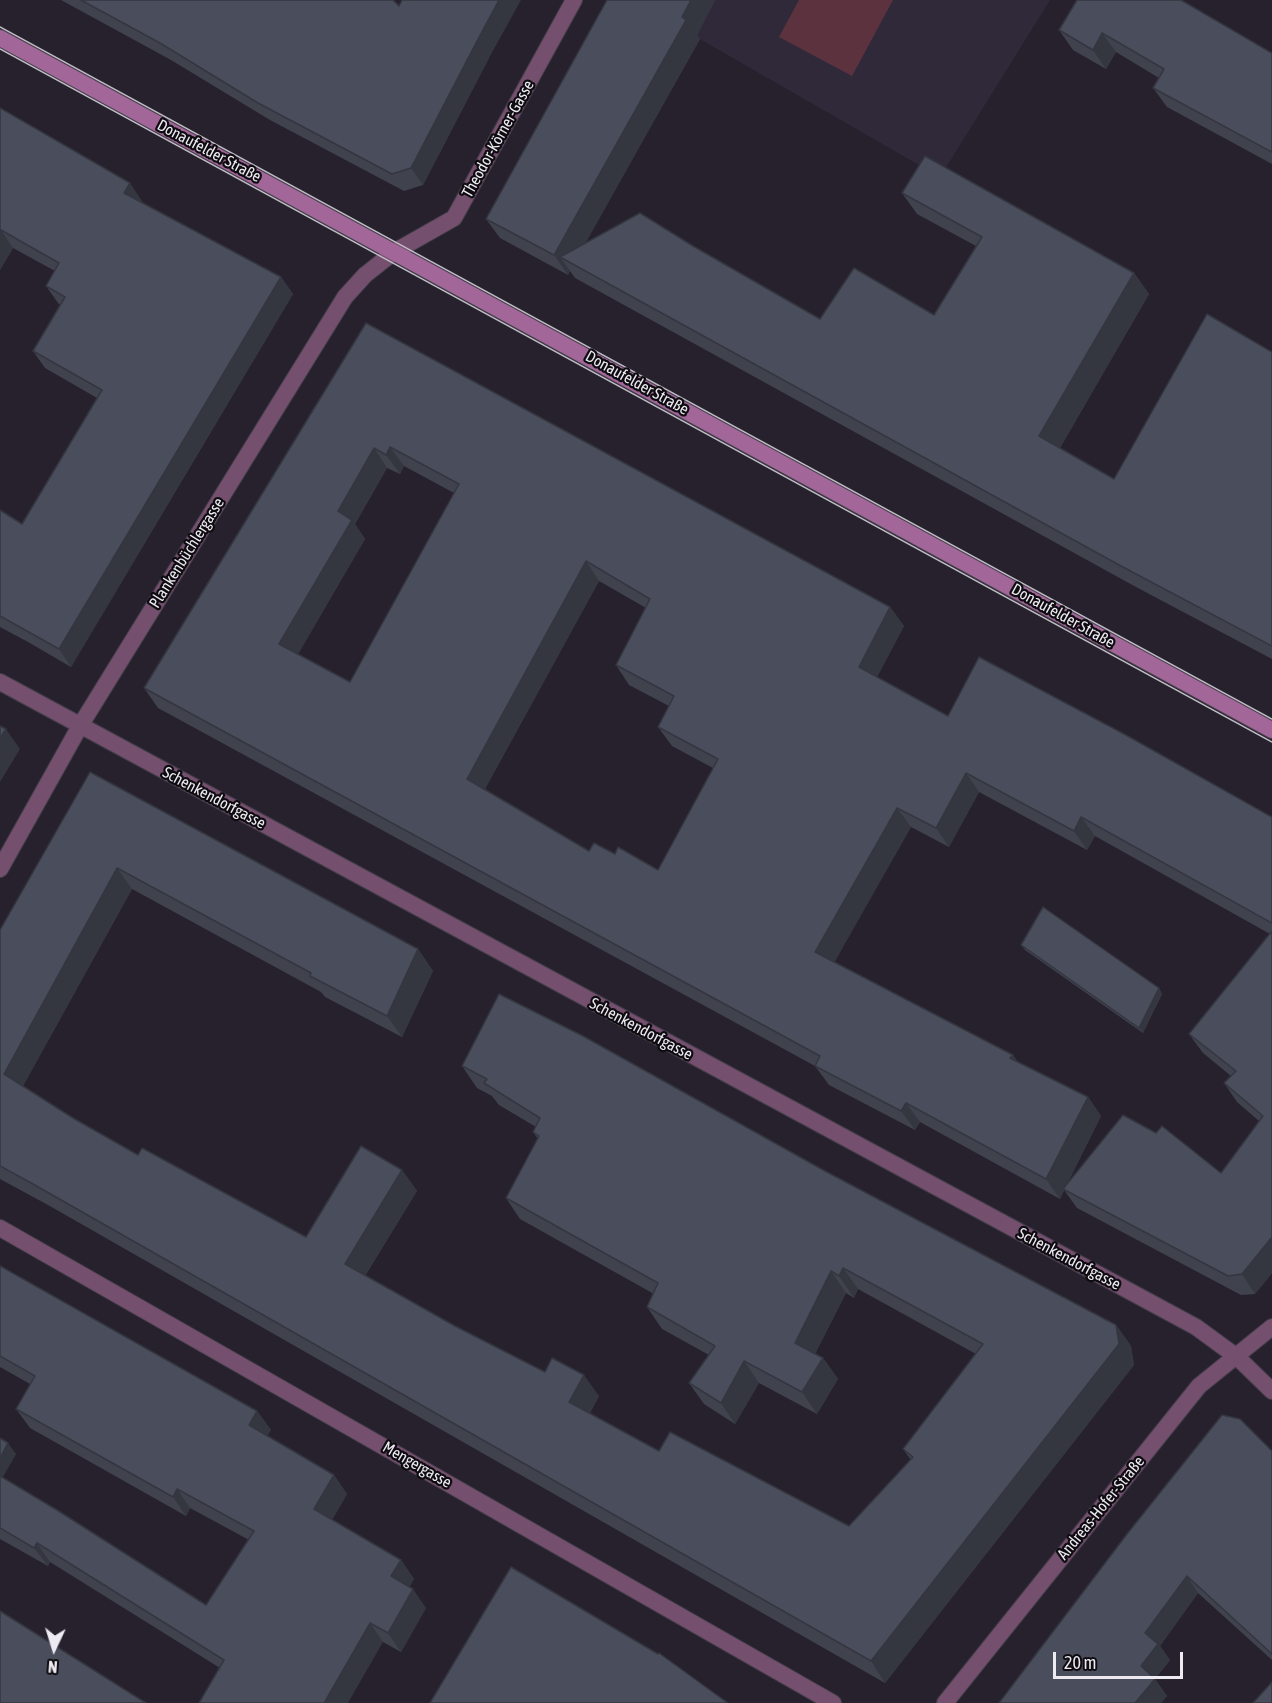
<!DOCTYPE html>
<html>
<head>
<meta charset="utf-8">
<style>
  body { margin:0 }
  #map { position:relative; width:1272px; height:1703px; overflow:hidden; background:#26212d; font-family:"Asap Condensed",sans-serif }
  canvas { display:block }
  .north { position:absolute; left:24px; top:1619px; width:60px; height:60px; -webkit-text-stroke:4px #0e0c11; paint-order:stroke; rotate:184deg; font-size:16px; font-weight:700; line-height:24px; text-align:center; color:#edeaf2 }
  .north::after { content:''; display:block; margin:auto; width:21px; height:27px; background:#edeaf2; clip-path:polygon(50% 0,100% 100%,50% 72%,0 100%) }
  .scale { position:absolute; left:1053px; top:1652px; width:130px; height:27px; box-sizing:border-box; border:3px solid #edeaf2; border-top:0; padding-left:8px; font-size:18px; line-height:21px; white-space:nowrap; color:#edeaf2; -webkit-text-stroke:4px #0e0c11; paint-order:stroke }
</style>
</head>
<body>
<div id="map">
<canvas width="1272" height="1703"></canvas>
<div class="north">N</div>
<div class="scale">20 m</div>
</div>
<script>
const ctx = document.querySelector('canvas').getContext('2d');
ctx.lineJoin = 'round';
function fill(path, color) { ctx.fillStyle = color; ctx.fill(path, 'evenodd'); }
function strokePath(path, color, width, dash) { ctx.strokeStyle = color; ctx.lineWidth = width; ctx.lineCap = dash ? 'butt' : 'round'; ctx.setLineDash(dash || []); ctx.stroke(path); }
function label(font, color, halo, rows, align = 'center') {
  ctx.font = font + ' "Asap Condensed",sans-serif'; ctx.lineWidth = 4.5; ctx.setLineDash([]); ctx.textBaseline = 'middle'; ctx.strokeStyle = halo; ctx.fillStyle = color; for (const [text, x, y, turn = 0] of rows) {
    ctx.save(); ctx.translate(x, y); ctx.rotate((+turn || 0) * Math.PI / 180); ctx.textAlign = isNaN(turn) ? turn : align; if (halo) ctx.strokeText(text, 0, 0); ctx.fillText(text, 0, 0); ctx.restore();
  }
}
const built = new Path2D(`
  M632 0H1050L940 177Z`);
const green = new Path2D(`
  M799 0H893L852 76 779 37Z`);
const minor = new Path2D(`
  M0 682 1196 1327 1237 1357 1272 1391
  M0 869 80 726 345 297 365 275 394 252 454 218 574 0
  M0 1228 833 1703
  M945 1703 1199 1386 1272 1327`);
const secondary = new Path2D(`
  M0 38 1272 730`);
const tram = new Path2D(`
  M0 27 1272 719
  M0 49 1272 742`);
const wall = new Path2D(`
  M61 0H393L399 6 489 58 423 185 404 191 270 120 171 60Z
  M607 0H715L697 35 700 39 585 243 693 246 820 319 934 315 976 246 917 214 902 193 1134 273 1149 294 1060 448 1114 479 1272 352V659L1136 587 575 278 570 271 568 275 500 238 486 219Z
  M1077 0 1272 53V164L1167 107 1153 88 1159 78 1116 52 1106 69 1073 50 1059 30Z
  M0 108 142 201 141 202 281 277 293 294 71 667 28 642 0 627V510L22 524 97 398 45 368 33 351 60 305 58 303 46 286 55 271 13 248 0 270Z
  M366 323 890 607 904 626 877 677 948 716 1272 817V1273L1255 1294 1241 1295 1077 1208 1064 1190 1060 1199 920 1122 915 1130 829 1085 815 1066 158 708 144 688ZM404 466 454 493 350 682 298 654 365 539 355 524 387 468 400 474ZM599 581 646 608 616 665 629 685 669 706 658 727 672 746 713 768 658 870 615 854 589 851 485 789ZM979 792 1087 850 1095 836 1270 934 1189 1034 1203 1053 1231 1076 1224 1083 1237 1102 1259 1121 1221 1173 1067 1184 1101 1116 1088 1097 1018 1062 1013 1055 834 962 911 827 949 847Z
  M90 772 418 949 433 971 402 1037 325 997 321 992 132 889 23 1086 73 1118 138 1155 306 1237 402 1170 417 1191 365 1276 455 1326 545 1372 599 1396 590 1413 659 1451 849 1526 911 1460 903 1449 976 1354 858 1289 854 1298 846 1293 815 1354 823 1358 838 1379 817 1414 759 1383 735 1424 704 1404 689 1383 709 1355 662 1329 647 1307 654 1294 520 1219 506 1198 538 1139 533 1132 536 1127 499 1105 492 1096 477 1088 462 1066 825 1171 1116 1325 1131 1346 1134 1365 885 1683 48 1205 0 1179V930Z
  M1021 945 1159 988 1162 994 1143 1033 1025 950Z
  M0 1266 257 1411 271 1430 267 1436 334 1475 347 1494 332 1520 401 1560 414 1579 409 1587 426 1608 401 1652 383 1642 220 1668 50 1562 48 1566 0 1539V1438L16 1454 2 1478 206 1605 249 1540 190 1508 186 1516 30 1428 16 1409 30 1384 0 1367Z
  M1272 1451V1660L1198 1593 1160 1646 1170 1660 1155 1679 1167 1696 1161 1703H999Z`);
const shadedWall = new Path2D(`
  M499 0H521L489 58 423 185 411 168 477 41Z
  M691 0H715L697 35 700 39 574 264 560 257 570 271 568 275 554 255Z
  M1102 33 1116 52 1106 69 1093 50Z
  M130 183 142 201 136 210 124 193Z
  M1 230 13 248 0 270V232Z
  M1134 273 1149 294 1054 458 1039 436Z
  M281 277 293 294 71 667 59 649Z
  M390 447 404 466 400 474 386 455Z
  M374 448 387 468 355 524 365 539 293 663 279 644 338 511Z
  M586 561 599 581 480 798 467 779Z
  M890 607 904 626 872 686 859 667Z
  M6 729 20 749 0 782V738Z
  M966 773 979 792 949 847 936 828Z
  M897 808 911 827 829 972 815 952Z
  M1081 817 1095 836 1087 850 1074 831Z
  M117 868 132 889 18 1095 4 1074Z
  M418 949 433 971 402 1037 387 1016Z
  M1159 988 1162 994 1143 1033 1139 1028Z
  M1013 1055 1026 1074 1010 1058Z
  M1088 1097 1101 1116 1060 1199 1046 1179Z
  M906 1103 920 1122 915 1130 901 1111Z
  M402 1170 417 1191 359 1285 345 1264Z
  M1272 1237V1273L1255 1294 1242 1274Z
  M843 1268 858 1289 854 1298 839 1276Z
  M831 1271 846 1293 810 1364 795 1343Z
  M1116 1325 1131 1346 1134 1365 885 1683 871 1661Z
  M823 1358 838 1379 817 1414 802 1392Z
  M744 1361 759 1383 735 1424 721 1403Z
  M584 1375 599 1396 584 1423 569 1402Z
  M257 1411 271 1430 262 1444 249 1425Z
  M8 1443 16 1454 0 1482V1458Z
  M334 1475 347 1494 327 1528 314 1509Z
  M177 1489 190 1508 186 1516 173 1497Z
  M37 1543 50 1562 48 1566 34 1548Z
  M401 1560 414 1579 404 1595 391 1576Z
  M1187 1576 1198 1593 1160 1646 1170 1660 1155 1679 1167 1696 1161 1703H1135L1145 1633Z
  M413 1589 426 1608 401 1652 388 1633Z
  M370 1623 383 1642 348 1703H324Z`);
const building = new Path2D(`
  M81 0H393L399 6 402 0H499L477 41 411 168 392 174 258 103 160 43Z
  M607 0H691L682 17 686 20 554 255 486 219Z
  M1077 0H1181L1272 53V152L1153 88 1164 69 1102 33 1093 50 1059 30Z
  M0 108 130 183 124 193 281 277 59 649 0 616V510L22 524 102 390 33 351 65 297 46 286 59 263 1 230 0 232Z
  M925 156 1134 273 1039 436 1114 479 1207 314 1272 352V646L1121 566 560 257 640 213 693 246 820 319 854 268 934 315 982 237 902 193Z
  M366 323 890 607 859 667 948 716 979 657 1126 735 1272 817V923L1081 817 1074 831 966 773 936 828 897 808 815 952 1013 1055 1010 1058 1088 1097 1046 1179 906 1103 901 1111 815 1066 820 1056 144 688ZM390 447 459 484 350 682 279 644 352 520 338 511 374 448 386 455ZM586 561 650 599 616 665 674 696 658 727 718 759 658 870 618 847 615 854 594 843 589 851 467 779Z
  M0 726 6 729 0 738Z
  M90 772 418 949 387 1016 310 976 311 973 117 868 4 1074 73 1118 138 1155 142 1148 306 1237 361 1146 402 1170 345 1264 455 1326 545 1372 552 1358 584 1375 569 1402 659 1451 670 1432 849 1526 913 1457 903 1449 983 1344 843 1268 839 1276 831 1271 795 1343 823 1358 802 1392 744 1361 721 1403 689 1383 715 1346 647 1307 658 1283 506 1198 539 1136 533 1132 540 1118 484 1083 487 1079 462 1066 499 994 583 1036 825 1171 1116 1325 1119 1344 871 1661 33 1184 0 1166V930Z
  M1043 907 1159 988 1139 1028 1021 945Z
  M1272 931V1237L1242 1274 1228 1276 1063 1189 1123 1115 1156 1133 1162 1126 1221 1173 1263 1116 1224 1083 1236 1071 1189 1034Z
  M0 1266 257 1411 249 1425 334 1475 314 1509 401 1560 391 1576 413 1589 388 1633 370 1623 324 1703H199L224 1660 37 1543 34 1548 0 1528V1476L57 1510 206 1605 254 1531 177 1489 173 1497 16 1409 35 1376 0 1356Z
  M1222 1415 1240 1419 1272 1451V1654L1187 1576 1145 1633 1158 1644 1141 1666 1155 1679 1135 1703H999L1127 1534Z
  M0 1438 8 1443 0 1458Z
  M511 1567 658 1654 659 1653 728 1703H430Z
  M0 1611 146 1703H1L0 1702Z
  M1272 1682V1703H1253Z`);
const streetNames = [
  ["Theodor-Körner-Gasse",498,139,-61],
  ["Donaufelder Straße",209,151,28],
  ["Donaufelder Straße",637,383,29],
  ["Plankenbüchlergasse",187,553,-58],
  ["Donaufelder Straße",1063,616,29],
  ["Schenkendorfgasse",214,798,28],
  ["Schenkendorfgasse",641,1029,28],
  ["Schenkendorfgasse",1069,1259,28],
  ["Mengergasse",417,1465,30],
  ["Andreas-Hofer-Straße",1101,1508,-51]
];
fill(built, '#30293a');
fill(green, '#5c323e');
strokePath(minor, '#423d49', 18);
strokePath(secondary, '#423d49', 18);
strokePath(minor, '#754f6e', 16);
strokePath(secondary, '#a26698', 16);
strokePath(tram, '#bfbcc5', 1.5);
fill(wall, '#40424e');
fill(shadedWall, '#343640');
fill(building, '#4a4d5b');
strokePath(building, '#343640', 1.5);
label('16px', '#edeaf2', '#0e0c11', streetNames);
</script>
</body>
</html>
